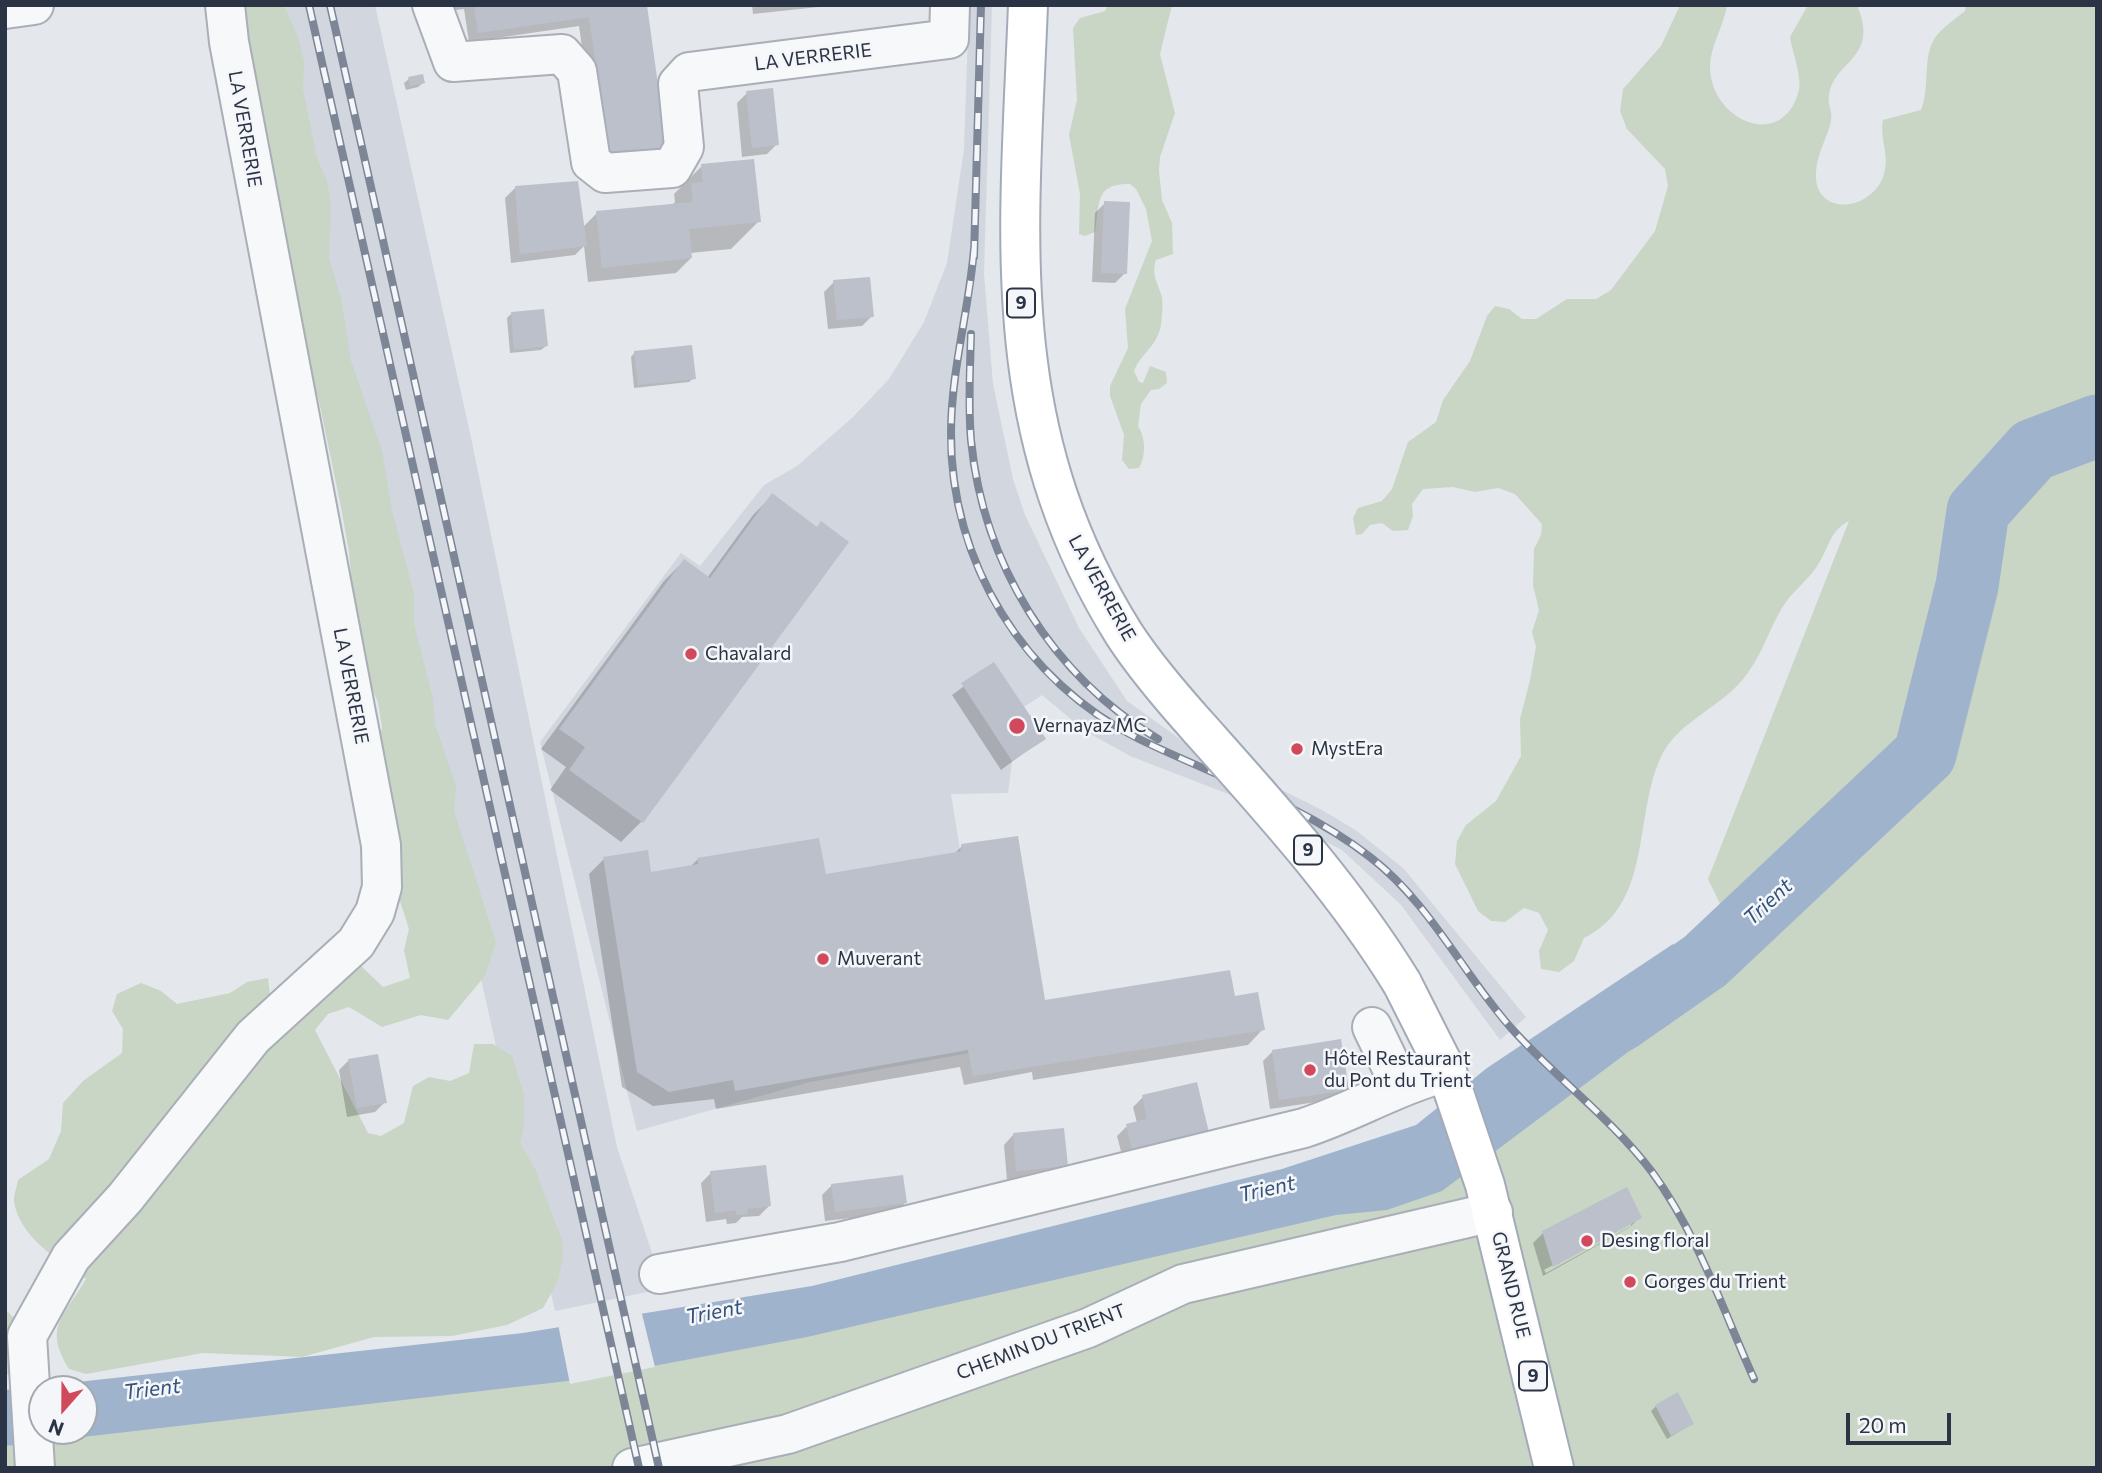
<!DOCTYPE html>
<html>
<head>
<meta charset="utf-8">
<style>
  body { margin:0 }
  #map { position:relative; width:2102px; height:1473px; overflow:hidden; background:#e4e7ec; font-family:Commissioner,sans-serif }
  canvas { display:block }
  .frame { position:absolute; inset:0; border:7px solid #2b3445; pointer-events:none }
  .north { position:absolute; left:28px; top:1375px; width:70px; height:70px; box-sizing:border-box; background:#f4f6f9; border:2px solid #a4a8b1; border-radius:50%; rotate:201deg; font-size:19px; font-weight:700; line-height:28px; text-align:center; color:#2b3445 }
  .north::after { content:''; display:block; margin:auto; width:24px; height:32px; background:#d1495b; clip-path:polygon(50% 0,100% 100%,50% 72%,0 100%) }
  .scale { position:absolute; left:1846px; top:1413px; width:105px; height:32px; box-sizing:border-box; border:4px solid #2b3445; border-top:0; padding-left:9px; font-size:21px; line-height:24px; white-space:nowrap; color:#2b3445; -webkit-text-stroke:5px #f4f6f9; paint-order:stroke }
</style>
</head>
<body>
<div id="map">
<canvas width="2102" height="1473"></canvas>
<div class="frame"></div>
<div class="north">N</div>
<div class="scale">20 m</div>
</div>
<script>
const ctx = document.querySelector('canvas').getContext('2d');
ctx.lineJoin = 'round';
function fill(path, color) { ctx.fillStyle = color; ctx.fill(path, 'evenodd'); }
function strokePath(path, color, width, dash) { ctx.strokeStyle = color; ctx.lineWidth = width; ctx.lineCap = dash ? 'butt' : 'round'; ctx.setLineDash(dash || []); ctx.stroke(path); }
function label(font, color, halo, rows, align = 'center') {
  ctx.font = font + ' Commissioner,sans-serif'; ctx.lineWidth = 5; ctx.setLineDash([]); ctx.textBaseline = 'middle'; ctx.strokeStyle = halo; ctx.fillStyle = color; for (const [text, x, y, turn = 0] of rows) {
    ctx.save(); ctx.translate(x, y); ctx.rotate((+turn || 0) * Math.PI / 180); ctx.textAlign = isNaN(turn) ? turn : align; if (halo) ctx.strokeText(text, 0, 0); ctx.fillText(text, 0, 0); ctx.restore();
  }
}
const built = new Path2D(`
  M264 5H375L470 433 617 1147 659 1274 652 1291 555 1311Z
  M969 5H992L984 274 993 384 1013 479 1025 515 1079 628 1127 701 1183 741 1322 810 1357 831 1404 869 1526 1017 1500 1040 1401 905 1342 850 1241 799 1130 756 1085 731 1042 695 1024 707 1046 739 1012 761 1008 793 951 794 992 1049 810 1082 637 1131 540 742 681 553 700 566 764 485 797 466 853 417 889 379 924 322 947 263 964 149Z`);
const green = new Path2D(`
  M246 5H284L298 37 304 62 303 89 317 158 327 181 331 204 329 258 341 298 351 361 382 451 392 510 414 594V624L433 699 435 725 456 785 454 811 496 942 485 976 448 1020 421 1015 382 1027 349 1007 328 1014 315 1030 368 1133 381 1136 404 1123 413 1086 429 1077 450 1081 469 1073 474 1044H493L512 1056 524 1095V1125L520 1143 535 1169 562 1240 563 1256 558 1281 543 1308 507 1325 452 1336 374 1337 302 1357 203 1353 86 1374 69 1369C43 1326 64 1317 86 1279 59 1260 20 1238 14 1202 13 1196 17 1187 18 1180L49 1159 61 1131 63 1103 83 1081 122 1053 123 1029 112 1011 117 994 141 983 161 991 177 1004 230 993 247 982 268 978 274 1028 358 963 383 987 410 978 404 950 409 929 398 895 401 865 376 751 382 727 378 702 358 661 349 552 341 507 319 401 295 325 244 33Z
  M1108 5H1172L1160 54 1175 113 1160 157 1159 171 1162 200 1172 223 1173 254 1156 260C1151 275 1158 283 1162 297 1163 306 1162 317 1161 325 1157 347 1141 353 1134 371L1139 382 1143 383 1150 366 1166 372 1167 383 1159 389 1151 390 1141 404 1138 426C1146 438 1146 456 1139 468L1129 469 1122 460 1124 435 1110 396V386L1128 348 1125 309 1152 241 1146 209 1136 189 1130 184C1094 183 1100 204 1095 232L1085 236 1079 234 1080 194 1069 135 1077 100 1073 28 1080 18 1105 11Z
  M1680 5H1727C1724 26 1710 46 1710 67 1710 120 1783 153 1799 90 1802 76 1792 51 1790 37L1808 5H1857C1880 59 1835 59 1829 95 1827 103 1833 112 1831 121 1827 139 1817 153 1816 172 1813 216 1869 213 1883 177 1891 156 1879 139 1883 120L1921 110C1930 87 1923 64 1932 43 1938 30 1954 20 1965 11L1966 5H2097V1468H5V1406L42 1431H84L561 1344 1427 1154 1740 945 1708 879 1849 521C1830 531 1830 545 1819 563 1810 579 1792 591 1782 608 1769 630 1762 654 1747 674 1723 708 1677 720 1660 759 1634 817 1652 905 1584 938L1574 961 1559 972 1541 969 1539 951 1548 930 1539 913 1524 908 1505 922 1491 921 1478 911 1455 864 1457 841 1466 825 1496 801 1521 756 1520 719 1530 680 1536 647 1532 632 1539 610 1533 585 1534 549 1541 535 1542 524 1515 494 1498 488 1475 492 1453 487 1423 489 1412 504 1413 516 1408 530 1393 531 1382 523 1370 525 1362 534 1356 535 1353 518 1358 508 1382 501 1392 489 1408 442 1436 422 1443 400 1470 361 1487 316 1495 306 1509 309 1522 319H1536L1567 299H1596L1611 290 1655 231 1668 186 1665 169 1627 129 1620 111 1623 89 1661 46Z
  M5 1309 14 1318V1371L5 1376Z`);
const water = new Path2D(`
  M1673 944 1707 993 1442 1191 1387 1210 1336 1215 807 1337 585 1379 5 1446V1390L523 1333 812 1286 1282 1169 1416 1125 1487 1068ZM42 1389H84V1431H42Z`);
const pier = new Path2D(`
  M641 1310 655 1367 570 1384 558 1324Z`);
const shadow = new Path2D(`
  M430 5H645L599 167 579 26 469 42 464 9 431 13Z
  M752 5H837L753 14Z
  M409 79 423 83 418 87 406 90 404 83Z
  M747 93 777 144 767 154 742 157 737 103Z
  M702 166 759 221 731 249 690 253 691 258 676 273 588 282 584 246 575 255 511 263 505 198 515 188 583 227 597 213 671 206 675 202 674 194Z
  M1105 203 1125 273 1115 283 1092 282 1095 213Z
  M834 282 872 316 862 326 828 329 824 292Z
  M511 314 546 346 541 350 510 353 507 318Z
  M635 352 694 378 689 382 634 388 631 357Z
  M772 496 816 528 847 542 641 822 621 842 550 790 566 767 541 749 664 581 684 561 707 578 753 515Z
  M993 665 1044 738 1001 770 952 695Z
  M962 846 1043 1002 1234 998 1263 1029 1248 1045 1033 1080 1032 1072 964 1085 960 1067 716 1109 714 1099 653 1106 622 1087 589 874 604 859 650 875 690 867 698 859 825 876 954 854Z
  M1273 1051 1347 1089 1337 1099 1270 1109 1263 1061Z
  M349 1060 385 1102 375 1112 347 1117 339 1070Z
  M1143 1097 1208 1136 1124 1163 1117 1136 1127 1126 1137 1123 1133 1107Z
  M1013 1135 1066 1165 1056 1175 1007 1180 1004 1145Z
  M711 1173 769 1206 759 1216 742 1217 736 1223 727 1224 726 1219 706 1222 701 1183Z
  M832 1185 905 1203 895 1213 825 1221 822 1195Z
  M1640 1217 1630 1227 1543 1276 1533 1243 1543 1233ZM1631 1222V1226L1546 1273 1544 1270Z
  M1656 1406 1692 1424 1667 1439 1651 1411Z`);
const river = new Path2D(`
  M1619 1021 1705 961 1925 754 1967 586 1978 511 2033 450 2097 426`);
const building = new Path2D(`
  M474 5H647L667 150 609 158 589 17 478 33Z
  M423 74 425 83 410 86 408 77Z
  M773 88 779 145 752 148 746 91Z
  M754 159 761 222 689 229 692 258 602 268 596 211 693 202 691 183 703 182 701 164Z
  M578 181 587 246 520 254 515 186Z
  M1104 201 1130 202 1127 274 1101 273Z
  M870 277 874 317 837 320 833 280Z
  M544 309 548 346 514 350 511 312Z
  M692 345 696 379 638 385 634 351Z
  M772 493 817 527 821 521 849 542 643 823 569 770 585 747 559 729 684 559 710 578Z
  M994 662 1046 739 1012 761 961 683Z
  M1018 836 1045 1000 1230 970 1235 996 1258 992 1265 1030 973 1076 968 1050 735 1091 733 1080 669 1092 637 1072 603 857 648 850 651 872 698 864 697 858 819 838 826 874 962 851 961 844Z
  M1341 1039 1349 1090 1279 1100 1272 1050Z
  M378 1054 387 1103 357 1108 348 1059Z
  M1197 1082 1210 1137 1133 1154 1126 1124 1147 1119 1142 1095Z
  M1064 1128 1068 1166 1016 1171 1013 1133Z
  M766 1165 771 1206 747 1209 748 1214 736 1215V1210L715 1213 710 1171Z
  M903 1175 907 1203 835 1212 831 1184Z
  M1627 1187 1642 1218 1553 1267 1542 1231Z
  M1678 1392 1694 1424 1671 1436 1655 1405Z`);
const minor = new Path2D(`
  M432 5 453 62 562 54 577 71 591 162 605 173 672 168 684 147 678 84 689 72 949 39 950 5
  M5 9 34 5
  M1372 1027 1401 1087
  M659 1274 840 1242 1304 1128C1353 1112 1397 1085 1447 1072
  M35 1468 27 1336 71 1257 125 1198 253 1037 356 943 375 912 382 887 381 845 229 42 225 5
  M632 1468 788 1434 1088 1328 1183 1284 1493 1212`);
const major = new Path2D(`
  M1028 5C1019 235 995 428 1124 634 1146 668 1173 699 1200 729
  M1402 983 1447 1072 1485 1185 1554 1468`);
const rail = new Path2D(`
  M309 5 639 1468
  M330 5 659 1468
  M974 249C969 310 951 371 951 433 950 562 1024 682 1139 739 1217 777 1302 804 1370 857 1430 903 1463 974 1512 1029 1556 1078 1612 1119 1652 1172 1697 1233 1723 1310 1754 1379
  M974 257 981 5
  M971 334C970 369 968 405 971 440 983 563 1051 675 1158 739`);
const majorBridge = new Path2D(`
  M1200 729C1273 811 1344 889 1402 983`);
const markers = [
  [691,654,7,"#d1495b"],
  [1017,726,9,"#d1495b"],
  [1297,749,7,"#d1495b"],
  [823,959,7,"#d1495b"],
  [1310,1070,7,"#d1495b"],
  [1587,1241,7,"#d1495b"],
  [1630,1282,7,"#d1495b"]
];
const shields = [
  [1021,303,28],
  [1308,850,28],
  [1533,1376,28]
];
const shieldNames = [
  ["9",1021,303],
  ["9",1308,850],
  ["9",1533,1376]
];
const streetNames = [
  ["LA VERRERIE",813,57,-7],
  ["LA VERRERIE",245,129,80],
  ["LA VERRERIE",1102,588,61],
  ["LA VERRERIE",351,686,79],
  ["GRAND RUE",1511,1285,76],
  ["CHEMIN DU TRIENT",1041,1342,-21]
];
const poiNames = [
  ["Chavalard",705,654],
  ["Vernayaz MC",1033,726],
  ["MystEra",1311,749],
  ["Muverant",837,959],
  ["Hôtel Restaurant",1324,1059],
  ["du Pont du Trient",1324,1081],
  ["Desing floral",1601,1241],
  ["Gorges du Trient",1644,1282]
];
const waterNames = [
  ["Trient",1768,902,-43],
  ["Trient",1267,1189,-13],
  ["Trient",714,1312,-11],
  ["Trient",152,1389,-7]
];
fill(built, '#d2d6de');
fill(green, '#c9d6c5');
fill(water, '#9fb4cc');
fill(pier, '#e4e7ec');
fill(shadow, '#0003');
strokePath(river, '#9fb4cc', 63);
fill(building, '#bbc0ca');
strokePath(minor, '#a9aeb7', 42);
strokePath(major, '#a3abb8', 42);
strokePath(minor, '#f7f8fa', 38);
strokePath(major, '#fff', 38);
strokePath(rail, '#7d8696', 8);
strokePath(rail, '#f4f6f9', 5, [16]);
strokePath(majorBridge, '#a3abb8', 42, []);
strokePath(majorBridge, '#fff', 38);
for (const [x, y, r, color] of markers) { const dot = new Path2D(); dot.arc(x, y, r, 0, 2 * Math.PI); ctx.fillStyle = color; ctx.fill(dot); strokePath(dot, '#f4f6f9', 2.5); }
for (const [x, y, w] of shields) { const box = new Path2D(); box.roundRect(x - w / 2, y - 14.5, w, 29, 5); ctx.fillStyle = '#f4f6f9'; ctx.fill(box); strokePath(box, '#2b3445', 2); }
label('bold 18px', '#2b3445', null, shieldNames);
label('19px', '#2b3445', '#f4f6f9', streetNames);
label('19px', '#2b3445', '#f4f6f9', poiNames, 'left');
label('italic 21px', '#34527a', '#f4f6f9', waterNames);
</script>
</body>
</html>
